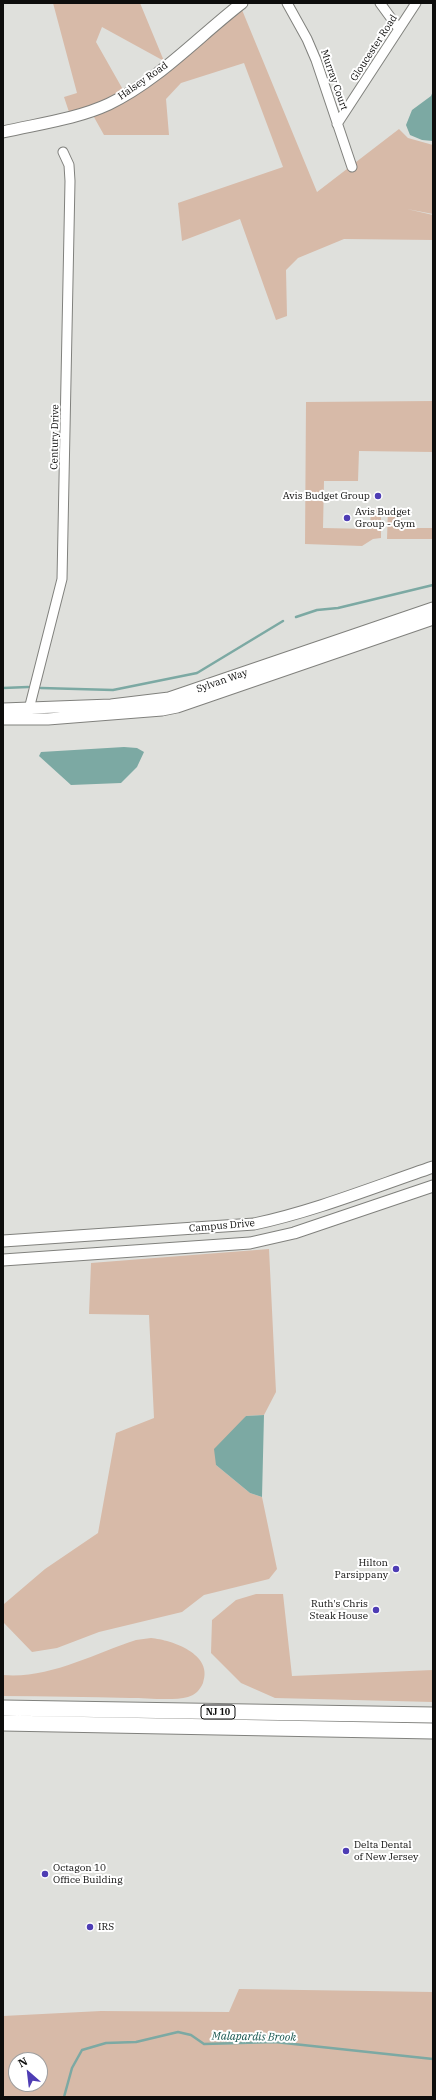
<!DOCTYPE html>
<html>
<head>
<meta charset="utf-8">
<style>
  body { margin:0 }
  #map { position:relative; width:436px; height:2100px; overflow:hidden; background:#dfe0dc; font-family:"IBM Plex Serif",serif }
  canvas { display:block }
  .frame { position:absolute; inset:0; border:4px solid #0d0d0c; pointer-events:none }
  .north { position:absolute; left:8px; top:2052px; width:40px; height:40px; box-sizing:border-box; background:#fff; border:1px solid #9e9e9e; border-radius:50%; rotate:332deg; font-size:11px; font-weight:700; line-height:16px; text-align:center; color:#0d0d0c }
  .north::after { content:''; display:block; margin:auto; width:14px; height:18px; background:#4e3db4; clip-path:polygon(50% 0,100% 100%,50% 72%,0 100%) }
</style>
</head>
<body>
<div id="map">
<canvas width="436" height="2100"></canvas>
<div class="frame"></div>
<div class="north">N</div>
</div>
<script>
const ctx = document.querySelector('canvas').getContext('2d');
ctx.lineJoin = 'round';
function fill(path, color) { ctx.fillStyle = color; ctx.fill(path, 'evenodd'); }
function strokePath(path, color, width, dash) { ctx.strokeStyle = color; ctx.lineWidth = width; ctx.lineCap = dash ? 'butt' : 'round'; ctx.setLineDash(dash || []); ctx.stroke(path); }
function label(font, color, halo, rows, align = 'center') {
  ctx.font = font + ' "IBM Plex Serif",serif'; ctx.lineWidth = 4; ctx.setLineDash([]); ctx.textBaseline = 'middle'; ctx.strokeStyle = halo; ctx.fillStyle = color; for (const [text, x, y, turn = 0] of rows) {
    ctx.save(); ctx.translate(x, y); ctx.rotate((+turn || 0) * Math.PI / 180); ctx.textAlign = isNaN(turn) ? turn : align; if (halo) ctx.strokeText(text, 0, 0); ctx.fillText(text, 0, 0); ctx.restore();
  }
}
const green = new Path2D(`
  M53 3H140L164 61 102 27 96 42 126 95 240 5 317 192 399 129 408 138 433 145V214L407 209 433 215V240L344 239 298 258 286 270 287 316 276 320 240 219 182 241 178 203 283 167 244 63 181 83 166 99 169 135H104L90 110 70 115 64 97 77 93Z
  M433 401V452L359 451 358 481H324L323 528 370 529 371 508H381V538L373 539 362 546 305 544 306 402Z
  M388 508H402V528H433V539H387Z
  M269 1249 276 1392 264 1415 246 1416 216 1465 250 1493 262 1497 277 1569 269 1579 204 1595 182 1612 99 1632 57 1648 32 1652 4 1623V1604L45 1569 98 1533 116 1433 154 1418 149 1315 89 1314 91 1263Z
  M256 1594H283L292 1676 433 1670V1702L275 1698 241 1683 211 1653 212 1620 236 1600Z
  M151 1638C172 1640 214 1654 203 1683 200 1690 195 1695 188 1697 173 1701 147 1698 130 1698 88 1697 45 1696 3 1696V1675C49 1679 93 1654 136 1640Z
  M239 1989 433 1992V2097H3V2016L101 2011 229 2012ZM16 2060H40V2084H16Z`);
const water = new Path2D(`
  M433 91V141L422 140 410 135 406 125 412 110 431 96Z
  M124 747 137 748 144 752 137 767 121 783 71 785 39 756 41 752Z
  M264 1415 262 1497 250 1493 216 1465 214 1449 246 1416Z`);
const stream = new Path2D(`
  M296 617 317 610 338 608 433 585
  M3 688 28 687
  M41 688 113 690 197 673 283 621
  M64 2097 72 2068 82 2050 106 2043 136 2042 178 2032 191 2035 204 2044 275 2042 433 2059`);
const minor = new Path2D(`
  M287 3 307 39 316 60 352 167
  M380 3 399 29
  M337 124 416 3
  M28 713 62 579 70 181 69 165 63 152`);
const tertiary = new Path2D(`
  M3 132C37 124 77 119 109 104 159 80 199 36 242 3
  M3 709 111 705 169 698 433 608
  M3 719H48L162 710 177 707 433 619
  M3 1241 254 1224C315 1211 374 1187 433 1167
  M3 1260 250 1243 294 1233 433 1186`);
const trunk = new Path2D(`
  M3 1708 433 1715
  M3 1723 433 1731`);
const markers = [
  [378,496,4,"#4e3db4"],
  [347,518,4,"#4e3db4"],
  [396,1569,4,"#4e3db4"],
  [376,1610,4,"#4e3db4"],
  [346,1851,4,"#4e3db4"],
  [45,1874,4,"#4e3db4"],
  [90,1927,4,"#4e3db4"]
];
const shields = [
  [218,1712,34]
];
const shieldNames = [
  ["NJ 10",218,1712]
];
const streetNames = [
  ["Gloucester Road",374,48,-57],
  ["Murray Court",334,80,71],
  ["Halsey Road",143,81,-35],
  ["Century Drive",55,437,-89],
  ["Sylvan Way",222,681,-19],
  ["Campus Drive",222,1226,-5]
];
const poiNames = [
  ["Avis Budget Group",370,496,"right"],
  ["Avis Budget",355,512],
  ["Group - Gym",355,524],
  ["Hilton",388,1563,"right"],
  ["Parsippany",388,1575,"right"],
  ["Ruth's Chris",368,1604,"right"],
  ["Steak House",368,1616,"right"],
  ["Delta Dental",354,1845],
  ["of New Jersey",354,1857],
  ["Octagon 10",53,1868],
  ["Office Building",53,1880],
  ["IRS",98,1927]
];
const waterNames = [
  ["Malapardis Brook",254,2037,1]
];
fill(green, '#d7baa8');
fill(water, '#7ca9a3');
strokePath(stream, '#7ca9a3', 2.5);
strokePath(minor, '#80817d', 11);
strokePath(tertiary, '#80817d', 13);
strokePath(trunk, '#80817d', 17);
strokePath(minor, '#fff', 9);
strokePath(tertiary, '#fff', 11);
strokePath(trunk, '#fff', 15);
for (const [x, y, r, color] of markers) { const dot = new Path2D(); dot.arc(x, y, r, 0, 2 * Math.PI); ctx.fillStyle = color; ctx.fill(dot); strokePath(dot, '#fff', 1.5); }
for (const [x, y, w] of shields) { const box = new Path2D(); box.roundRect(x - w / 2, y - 7, w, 14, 3); ctx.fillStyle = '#fff'; ctx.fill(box); strokePath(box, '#0d0d0c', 1); }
label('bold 9px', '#0d0d0c', null, shieldNames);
label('10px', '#0d0d0c', '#fff', streetNames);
label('10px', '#0d0d0c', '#fff', poiNames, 'left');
label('italic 11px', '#15554e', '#fff', waterNames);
</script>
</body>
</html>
